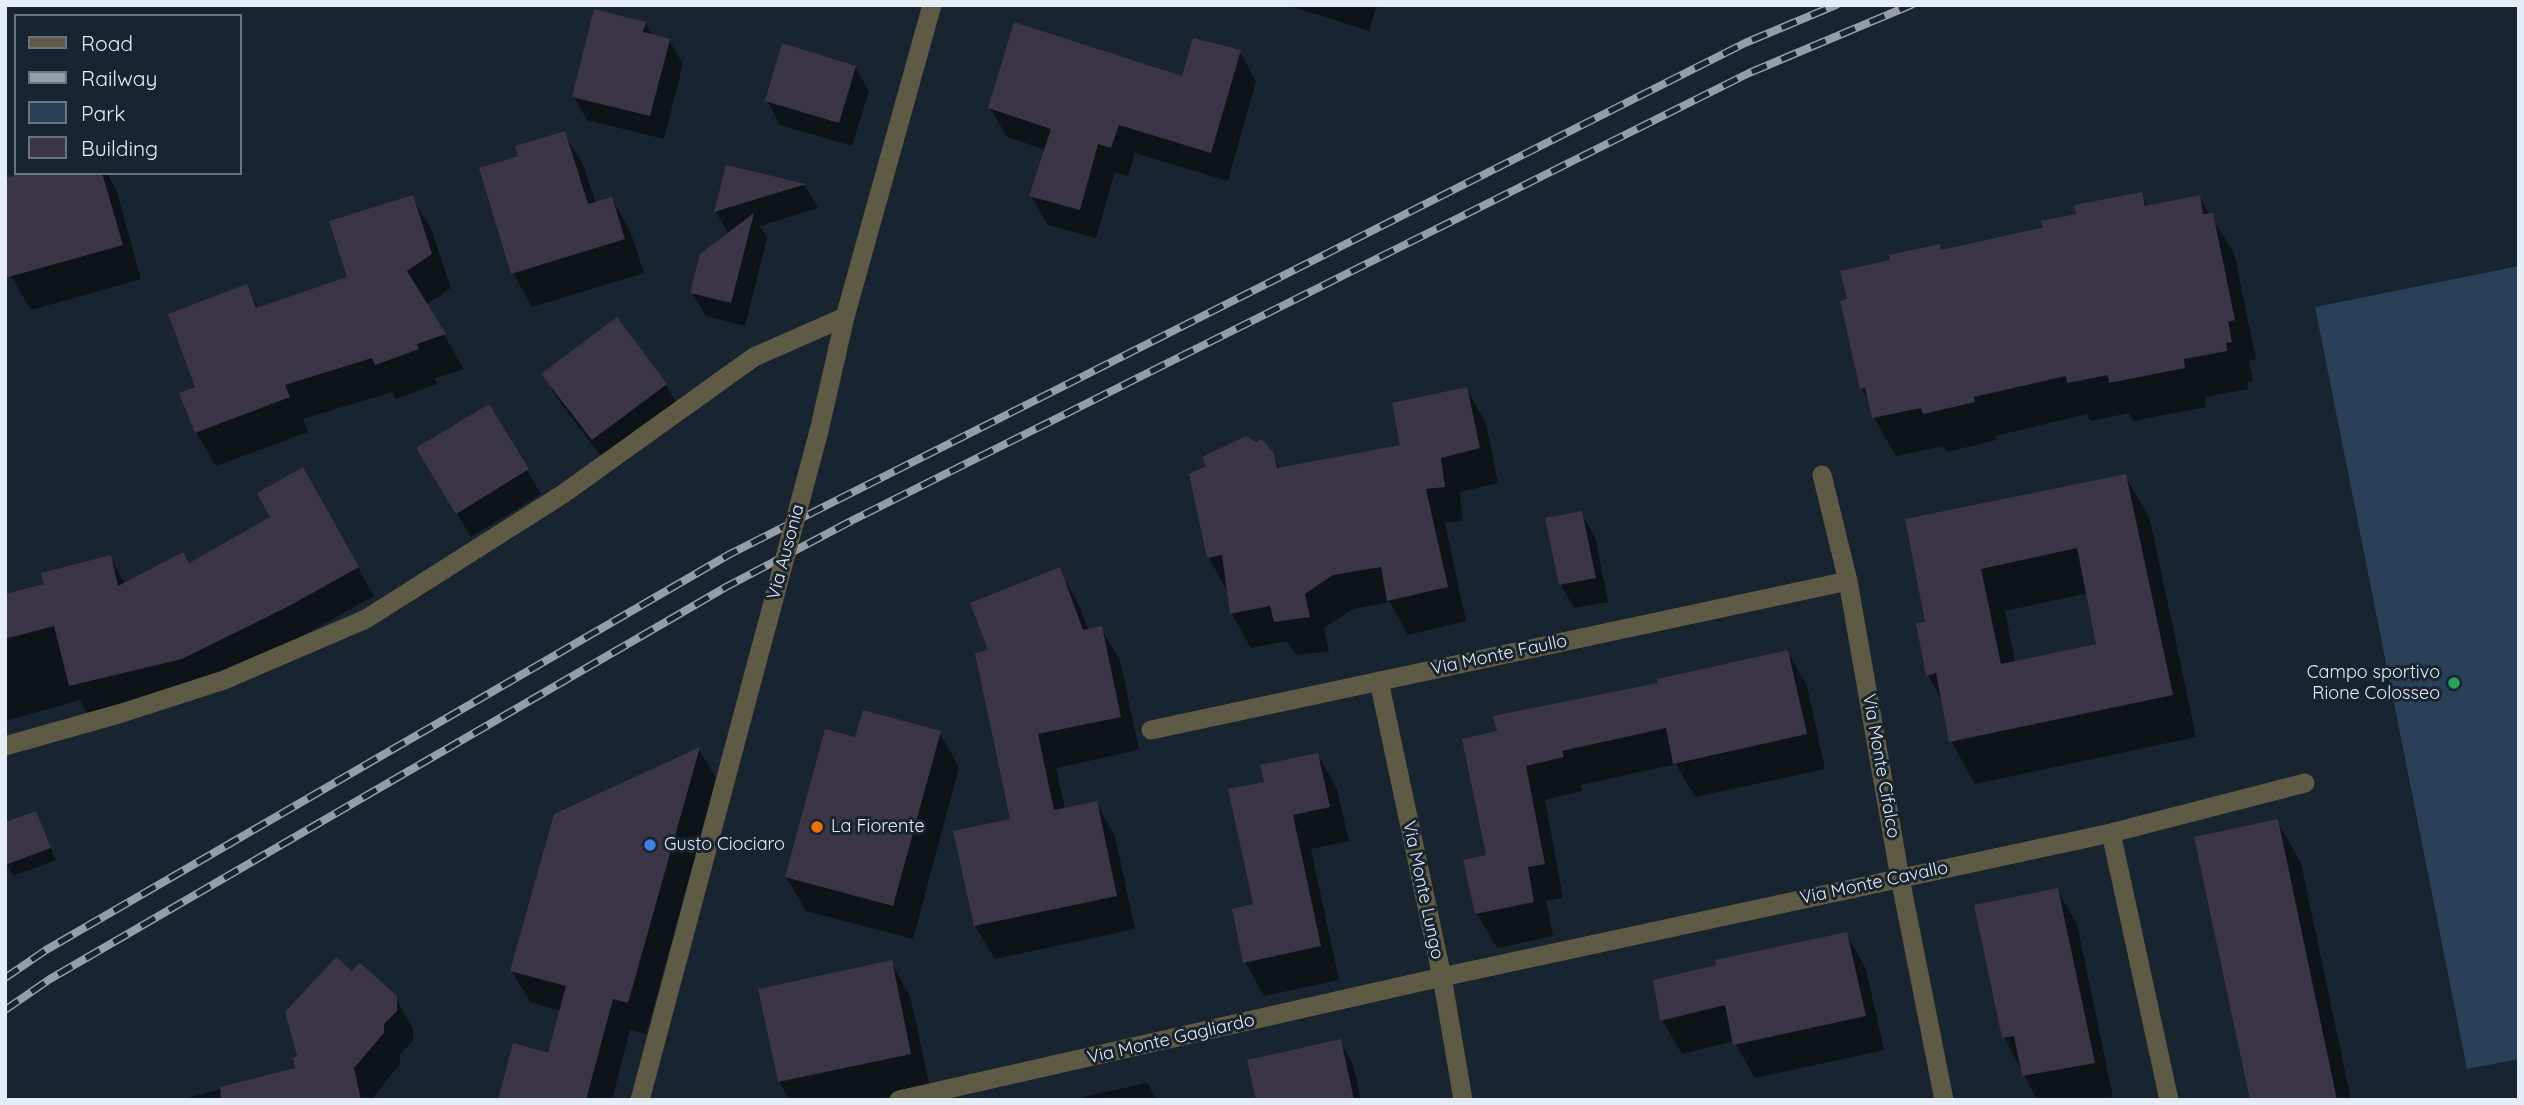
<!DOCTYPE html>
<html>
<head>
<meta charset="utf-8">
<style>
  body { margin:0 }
  #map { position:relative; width:2524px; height:1105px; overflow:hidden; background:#182430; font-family:Quicksand,sans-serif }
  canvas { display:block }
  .frame { position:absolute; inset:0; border:7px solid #e4ecf5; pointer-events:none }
  .legend { position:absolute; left:14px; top:14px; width:228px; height:161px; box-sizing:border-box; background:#182430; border:2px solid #6a747f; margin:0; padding:9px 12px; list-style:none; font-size:21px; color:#e4ecf5 }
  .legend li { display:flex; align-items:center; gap:14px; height:35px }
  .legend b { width:35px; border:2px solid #6a747f }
</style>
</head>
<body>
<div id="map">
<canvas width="2524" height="1105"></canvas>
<div class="frame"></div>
<ul class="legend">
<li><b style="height:9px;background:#5f5a45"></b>Road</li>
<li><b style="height:9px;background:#949da8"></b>Railway</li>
<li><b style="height:19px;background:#2a4059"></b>Park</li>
<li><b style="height:19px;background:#3b3546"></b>Building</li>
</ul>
</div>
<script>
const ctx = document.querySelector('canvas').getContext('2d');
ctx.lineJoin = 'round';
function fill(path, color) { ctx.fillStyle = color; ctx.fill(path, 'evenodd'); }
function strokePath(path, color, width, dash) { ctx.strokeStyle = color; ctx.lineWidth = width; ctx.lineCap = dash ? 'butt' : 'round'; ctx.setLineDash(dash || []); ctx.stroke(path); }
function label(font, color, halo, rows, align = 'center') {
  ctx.font = font + ' Quicksand,sans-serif'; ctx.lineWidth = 6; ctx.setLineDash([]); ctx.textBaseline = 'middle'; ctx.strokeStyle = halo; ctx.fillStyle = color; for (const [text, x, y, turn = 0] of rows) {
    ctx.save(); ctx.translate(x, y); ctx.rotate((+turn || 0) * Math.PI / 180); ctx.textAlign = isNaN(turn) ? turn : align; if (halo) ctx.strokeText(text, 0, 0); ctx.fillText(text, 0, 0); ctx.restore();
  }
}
const green = new Path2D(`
  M2519 266V1059L2467 1069 2315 307Z`);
const shadow = new Path2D(`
  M1287 5H1377L1369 31Z
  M645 23 652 36 669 40 683 64 664 139 587 120 574 97Z
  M1240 52 1256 81 1228 181 1135 153 1128 176 1115 172 1096 238 1048 225 1031 196 1046 150 1007 137 990 108 1183 78Z
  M855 67 869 91 852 146 780 125 767 101Z
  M564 133 584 167 596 204 612 199 631 233 644 273 532 307 513 273 520 157Z
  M728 167 805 186 818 208 760 226 767 238 745 326 706 316 692 292 729 234 716 212Z
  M29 173H107L116 189 141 279 31 310 11 276Z
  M2141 194 2148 207 2199 197 2234 253 2256 359 2249 361 2253 381 2247 382 2248 389 2205 397 2206 407 2133 421 2129 413 2091 421 2087 414 1995 436 1996 440 1947 452 1943 446 1896 456 1874 418 1871 405 1861 388 1849 301 1893 261 1939 246 1942 251 2036 231Z
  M412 197 432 231 451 288 426 305 464 369 435 378 437 384 396 399 392 392 303 419 308 432 216 466 196 432 197 388 246 286 259 309 350 278Z
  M543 374 666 385 680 408 606 463 557 398Z
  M1466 389 1486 423 1498 483 1460 492 1463 521 1445 523 1466 621 1408 635 1390 602 1353 609 1324 628 1329 651 1296 655 1287 641 1251 648 1231 613 1228 592 1209 558 1272 455 1280 469 1402 446Z
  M488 406 541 494 471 537 432 473Z
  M2125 476 2150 519 2196 737 1975 784 1951 741 1943 702 1928 675 1927 623 1907 521ZM2088 593 2098 645 2015 663 2005 611Z
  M319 498 374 596 306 634 198 687 87 713 80 700 5 721V596L46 585 110 557 125 584 189 565Z
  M1581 513 1595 537 1608 602 1574 608 1561 585 1548 519Z
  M1059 570 1078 603 1089 631 1101 628 1120 661 1139 750 1056 768 1065 809 1096 803 1115 836 1135 929 995 959 975 926 955 832 1012 820 990 652Z
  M1788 652 1807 686 1825 769 1695 797 1676 764 1581 785 1582 791 1545 800 1563 898 1546 901 1553 936 1497 948 1477 914 1465 862 1488 856 1499 733 1660 685Z
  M940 733 959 767 913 939 806 911 786 877 857 740Z
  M699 749 717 780 646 1034 630 1030 612 1100H500L550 1055 562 1011 530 1002 512 971Z
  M1318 755 1337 789 1349 841 1311 849 1339 980 1264 996 1245 962 1255 905 1266 783Z
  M35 813 56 860 13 876 5 861Z
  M2277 821 2301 863 2351 1100H2252Z
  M2057 890 2077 924 2113 1097 2097 1100H2037L2004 1037Z
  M1846 934 1866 969 1884 1050 1755 1078 1734 1041 1682 1054 1662 1020Z
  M891 962 910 996 930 1088 874 1100H790L779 1082Z
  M352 973 395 998 413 1028V1041L400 1054V1064L371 1100H180L297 1069 299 1058Z
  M1340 1041 1353 1065 1361 1100H1257Z
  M1147 1083 1157 1100H1068Z`);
const building = new Path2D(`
  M594 9 646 22 643 32 670 39 650 116 572 97Z
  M1014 22 1182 76 1193 38 1241 50 1211 153 1119 125 1111 148 1098 144 1080 210 1029 196 1051 129 988 108Z
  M782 43 856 66 839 123 765 101Z
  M565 131 588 204 612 197 625 239 511 274 479 168 518 156 515 146Z
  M726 165 806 184 714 212Z
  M22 173H102L123 245 5 278V178Z
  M2142 192 2145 206 2200 195 2203 214 2213 213 2235 320 2228 322 2232 342 2226 343 2227 351 2184 359 2185 368 2109 383 2108 375 2067 383 2066 376 1974 397 1975 402 1923 414 1921 408 1872 418 1865 388 1860 389 1840 301 1847 299 1840 271 1890 260 1889 255 1940 244 1941 250 2036 229 2043 227 2041 221 2076 214 2074 205Z
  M413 195 432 254 407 271 446 334 417 344 419 349 375 365 372 358 285 385 290 397 195 433 179 393 195 387 168 314 247 284 256 308 347 277 329 221Z
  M754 213 731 303 690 293 700 254Z
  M617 317 667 384 592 440 541 374Z
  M1467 387 1480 448 1441 458 1445 487 1426 489 1448 587 1387 601 1381 567 1333 575 1305 594 1310 617 1274 622 1270 606 1230 614 1222 555 1207 558 1189 474 1206 466 1202 457 1246 436 1256 442 1262 439 1274 454 1277 468 1400 445 1392 403Z
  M489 404 529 469 456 514 416 448Z
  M303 467 359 567 289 606 182 659 69 686 54 626 5 639V594L44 584 41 573 111 555 118 586 183 552 189 563 270 517 257 493Z
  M2126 474 2173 695 1949 742 1936 673 1926 676 1916 623 1925 622 1905 519ZM2077 548 2096 644 2001 664 1981 569Z
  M1582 511 1596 578 1559 585 1545 518Z
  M1060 567 1083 630 1102 626 1121 717 1038 734 1054 810 1097 801 1117 896 974 926 953 831 1010 819 975 653 988 650 970 603Z
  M1788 650 1807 734 1673 764 1666 728 1562 751 1564 757 1526 766 1545 864 1528 867 1534 902 1475 914 1463 860 1486 855 1462 739 1497 731 1493 716 1658 683 1657 679Z
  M863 710 941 731 893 906 785 877 825 729 855 737Z
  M700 747 628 1003 613 999 586 1100H498L513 1043 548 1053 566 986 510 971 554 814Z
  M1318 753 1330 807 1293 815 1321 946 1243 963 1232 909 1253 904 1228 789 1264 782 1260 765Z
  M36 811 51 848 5 865V822Z
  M2278 819 2337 1100H2250L2194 837Z
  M2058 888 2095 1063 2022 1076 2014 1036 2002 1038 1974 905Z
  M1847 932 1866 1016 1733 1045 1725 1005 1660 1021 1653 980 1716 965 1715 960Z
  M336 957 352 971 360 963 397 996V1011L384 1024V1033L354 1068 361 1100H221L220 1087 295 1068 293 1058 297 1056 285 1012Z
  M892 960 911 1054 778 1082 758 989Z
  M1341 1039 1354 1100H1256L1247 1060Z`);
const minor = new Path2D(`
  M1822 475 1848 581 1900 878 1944 1100
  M1379 681 1442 977 1463 1100
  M1151 730 1848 581
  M5 746 122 713 224 680 366 619 563 494 754 357 845 317
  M2111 833 2169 1100
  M899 1100 1442 977 2111 833 2305 783`);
const tertiary = new Path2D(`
  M819 431 845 317 932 5
  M640 1100 757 662`);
const rail = new Path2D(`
  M5 978 46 950 730 554 1745 43 1836 5
  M5 1010 50 979 726 587 853 520 1749 73 1911 5`);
const tertiaryBridge = new Path2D(`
  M757 662 819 431`);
const markers = [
  [2454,683,7,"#2e9e5b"],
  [817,827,7,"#e8710a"],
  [650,845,7,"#3f7fe0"]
];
const streetNames = [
  ["Via Ausonia",786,552,-75],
  ["Via Monte Faullo",1499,655,-12],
  ["Via Monte Cifalco",1881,766,80],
  ["Via Monte Cavallo",1874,883,-12],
  ["Via Monte Lungo",1423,890,78],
  ["Via Monte Gagliardo",1171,1039,-13]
];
const poiNames = [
  ["Campo sportivo",2440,673,"right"],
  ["Rione Colosseo",2440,694,"right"],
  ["La Fiorente",831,827],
  ["Gusto Ciociaro",664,845]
];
fill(green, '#2a4059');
fill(shadow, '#0007');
fill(building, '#3b3546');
strokePath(minor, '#5f5a45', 19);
strokePath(tertiary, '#5f5a45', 19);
strokePath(rail, '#949da8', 8);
strokePath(rail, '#182430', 5, [16]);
strokePath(tertiaryBridge, '#5f5a45', 19);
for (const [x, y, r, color] of markers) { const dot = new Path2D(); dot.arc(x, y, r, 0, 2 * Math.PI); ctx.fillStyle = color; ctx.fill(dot); strokePath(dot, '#182430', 2.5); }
label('18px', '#e4ecf5', '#182430', streetNames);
label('18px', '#e4ecf5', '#182430', poiNames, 'left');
</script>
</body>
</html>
